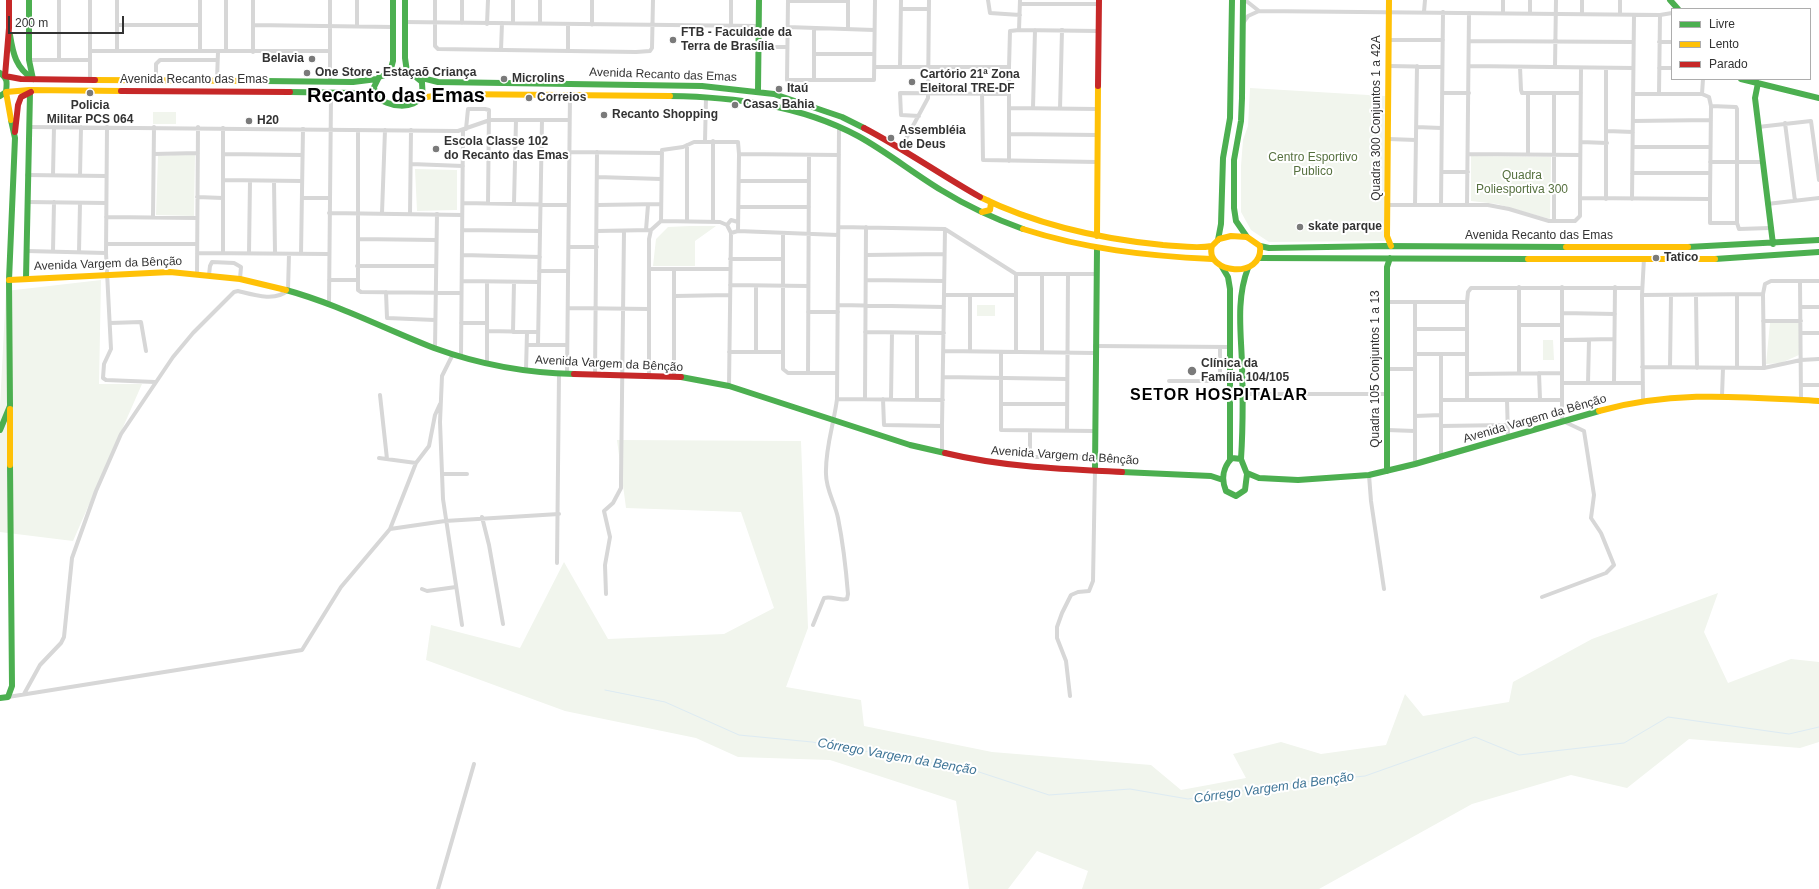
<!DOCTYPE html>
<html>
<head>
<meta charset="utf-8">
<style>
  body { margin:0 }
  #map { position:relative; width:1819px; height:889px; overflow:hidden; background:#fff; font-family:Helvetica,sans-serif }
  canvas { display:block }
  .legend { position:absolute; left:1671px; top:8px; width:140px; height:72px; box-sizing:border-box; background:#fff; border:1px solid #adadad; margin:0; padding:5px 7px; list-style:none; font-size:12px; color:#333 }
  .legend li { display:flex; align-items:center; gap:8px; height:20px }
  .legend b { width:20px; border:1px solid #adadad }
  .scale { position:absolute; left:8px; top:16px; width:116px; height:18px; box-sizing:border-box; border:2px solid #333; border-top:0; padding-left:5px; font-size:12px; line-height:14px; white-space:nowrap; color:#333; -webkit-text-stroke:3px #fff; paint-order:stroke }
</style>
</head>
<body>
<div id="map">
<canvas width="1819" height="889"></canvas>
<ul class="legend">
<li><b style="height:5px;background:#4caf50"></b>Livre</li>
<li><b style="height:5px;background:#ffc107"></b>Lento</li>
<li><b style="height:5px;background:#c62828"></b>Parado</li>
</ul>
<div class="scale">200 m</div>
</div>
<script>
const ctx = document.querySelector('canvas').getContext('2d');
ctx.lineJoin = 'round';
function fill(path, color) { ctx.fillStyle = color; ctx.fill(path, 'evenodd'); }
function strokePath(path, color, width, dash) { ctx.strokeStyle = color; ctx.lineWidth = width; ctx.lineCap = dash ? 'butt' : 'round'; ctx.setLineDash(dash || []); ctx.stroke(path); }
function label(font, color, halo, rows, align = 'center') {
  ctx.font = font + ' Helvetica,sans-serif'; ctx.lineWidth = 4; ctx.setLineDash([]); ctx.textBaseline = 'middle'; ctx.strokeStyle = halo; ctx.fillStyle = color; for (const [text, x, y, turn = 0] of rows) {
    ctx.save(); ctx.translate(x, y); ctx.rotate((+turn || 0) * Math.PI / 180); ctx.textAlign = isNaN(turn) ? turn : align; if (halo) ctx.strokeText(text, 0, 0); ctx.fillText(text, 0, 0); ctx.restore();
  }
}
const green = new Path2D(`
  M1250 88 1385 96V241L1269 242 1251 230 1241 212V166L1243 140 1248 126Z
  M153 112H176V124H153Z
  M195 154 194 216 156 215 158 156Z
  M1471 156 1551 157 1550 219 1497 204 1471 201Z
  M415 169 457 170V210L417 211Z
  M690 226H716L695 241V266H653L656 239 668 227Z
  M101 280 99 384H142L73 541 0 532V406L6 291Z
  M977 305H995V316H977Z
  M1770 323H1799V355L1781 363 1766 364Z
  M1543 340H1553L1554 360H1543Z
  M617 440 801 441 808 628 786 687 861 700 864 726 992 752 1151 765 1181 790 1246 778 1233 754 1281 742 1321 754 1386 745 1405 694 1423 716 1509 702 1513 682 1592 639 1718 593 1704 632 1728 683 1791 659 1819 662V742L1800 748 1689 739 1627 788 1571 775 1472 804 1319 889H1082L1088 871 1037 851 1008 889H969L956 801 830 760 738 757 696 738 565 711 426 660 431 625 520 648 564 562 608 639 724 634 774 608 741 512 626 508Z`);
const stream = new Path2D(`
  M605 690 665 702 739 735 812 742 973 770 1049 795 1130 789 1188 799 1295 783 1365 776 1475 737 1519 755 1624 743 1668 717 1789 734 1819 727`);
const street = new Path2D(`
  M59 0V60
  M90 0V51H330
  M226 0V51
  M253 0V52
  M357 0V26
  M435 0V46L438 49 636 52 650 51 652 48 653 0
  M788 0 787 80H874L875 0
  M988 0 990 13 1020 15
  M1245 0 1259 11 1660 15 1672 13
  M1620 0V14
  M788 1H848
  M1020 4H1099
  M901 9H929
  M1424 12 1425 0
  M1503 13V0
  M1530 13V0
  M1582 14V0
  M404 22 759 26
  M462 23V0
  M513 23V0
  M1243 23 1248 16 1259 11
  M487 24 488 0
  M540 24V0
  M568 24V51
  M117 25H200
  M253 25 393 27
  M592 25V0
  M731 25V0
  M787 27 874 30
  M814 28V80
  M848 29V0
  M1019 30 1020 0
  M1389 40H1443
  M1469 41 1633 42
  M1659 42H1672
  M759 47H787
  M501 50 502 23
  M90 51V79
  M117 51V0
  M200 51V0
  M814 54H874
  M29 60H90
  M1389 66 1442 67
  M1469 66 1633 68
  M875 67H1009
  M900 67 901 0
  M1520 67 1521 90 1522 93H1581
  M1555 67 1556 0
  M1659 68H1672
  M156 80V64L160 60H217
  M217 80 218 52
  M330 81V0
  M982 93 983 160 1097 162
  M1442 93H1469
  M1528 94V154
  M1633 94H1702L1709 97 1711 106 1710 199
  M1659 94 1660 15
  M1702 94 1703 79
  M1711 106 1736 107 1737 109V223
  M1009 108 1097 109
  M1033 108 1035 30
  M1060 109 1062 30
  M919 116 901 115 900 93 1009 94
  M1633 121 1711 120
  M1785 123 1795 201
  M29 127 458 131 490 120H569
  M107 127 106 253 111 349 104 364 103 378 106 380 155 382
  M1416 127 1441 128
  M1758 127 1811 121 1819 180
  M466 129 468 109H485L489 110 488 203
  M358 130V290L361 292 461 293
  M1607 131 1633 132
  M1009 134 1097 135
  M1388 139 1416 140
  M705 141 706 98
  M713 141V221
  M1581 142 1607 143
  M687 145V221
  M1633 147H1710
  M901 148 928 98 929 0
  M569 152 661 153
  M154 154 198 153
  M224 154 302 155
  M1469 154 1580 155
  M1009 161V67L1010 31 1019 30 1098 31
  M1710 162H1762
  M411 164 463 166
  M1442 172H1468
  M1632 173H1710
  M27 175 106 176
  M53 175 54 127
  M80 175 81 127
  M597 177 661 179
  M223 180 301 181
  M274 181 275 253
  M740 181H809
  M197 197 223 198
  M302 198H329
  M1580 198 1581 68
  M1606 199V68
  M1632 199 1634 15
  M27 202 106 203
  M463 203 568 205
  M514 203 516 120
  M1467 204 1469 13
  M1767 204 1819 198
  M598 205 661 204
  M1388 205H1488L1509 209 1549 221H1575L1580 216V198L1710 199V223H1737L1739 229 1770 228
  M1415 205 1417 66
  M1441 205 1443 12
  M740 207H809
  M329 213 462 215
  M382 213 385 130
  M410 214 411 130
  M106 217 197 218
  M153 217 154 127
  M661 221 720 222 727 225 731 233 729 386
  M1554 221V94
  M727 225 731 220 738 222
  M839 227 945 229 1016 274H1096
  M462 230 540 231
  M646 230 648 205
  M597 231 651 230
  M738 231 739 154
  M731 233 738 231 838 235
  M783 234V369L788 373H837
  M358 239 436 240
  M106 244H197
  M569 247H597
  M27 251 106 253
  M53 251 54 202
  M79 252 80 203
  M197 253 329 254
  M223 253V128
  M249 253 250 181
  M301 254 303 129
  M462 255 540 257
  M866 255 944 254
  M730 259H783
  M357 266H435
  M649 269H730
  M539 271H568
  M197 274 198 127
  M1042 274V352
  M209 275 210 266 212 262 234 263 241 267 240 279
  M329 280H357
  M866 280 944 281
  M462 281 539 282
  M1800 281 1801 401
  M730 285 808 286
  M386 292 387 318 435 320
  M944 295H1016
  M1642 295 1763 294
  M675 296 730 295
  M1696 296 1697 368
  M1387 302H1467
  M1415 302V464
  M329 304 331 97 333 93
  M838 305 944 307
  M1801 307H1819
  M568 308 649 309
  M808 312H838
  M1562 313 1615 314
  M1763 321H1801
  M110 323 141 322 146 351
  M461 323H487
  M1519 325H1562
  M1415 329H1467
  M487 331 538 332
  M513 332 514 282
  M865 332 944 333
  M917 333V399
  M1801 333H1819
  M1563 340 1614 339
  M538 344 542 120
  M527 345H567
  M1095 346 1230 347
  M435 348 437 214
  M944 351 1095 353
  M970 351V295
  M729 352H782
  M756 352V286
  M1001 352V430L1095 431
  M1016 352V274
  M453 354 442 376 440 422 443 499 462 625
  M1415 354H1467
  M461 356 463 130
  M487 363V282
  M1642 367 1764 368 1801 360 1819 359
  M1670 367 1671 295
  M1737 368V295
  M1764 368 1763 294 1765 284 1771 281H1819
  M1387 369H1415
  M526 370 527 332
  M808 373 809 155
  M1519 373V287
  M1539 373 1540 399
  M567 374 570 95
  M1467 374 1562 373
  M595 375 597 152
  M649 375V239L651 230 661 221 662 150 683 147 694 142H738L739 154 839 155
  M674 376V269
  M943 377 1067 379
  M1169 381H1220V347
  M1562 383H1643
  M1588 383 1589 340
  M1614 383 1615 287
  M1801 385H1819
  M1242 394H1387
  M380 395 387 459
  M1722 396 1723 368
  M837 399 943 400
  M865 399 866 227
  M883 399 884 425 942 426V453
  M891 399 892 333
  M1467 399V302L1468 292 1471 288H1642
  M1441 400H1562
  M1507 400 1508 437
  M1643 401 1642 295 1644 258
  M1001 404H1067
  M1415 416 1441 415
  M1562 422V287
  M942 426 945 229
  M1441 426 1507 425
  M1067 430 1068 274
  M1387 430 1415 431
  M1030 431V452L1032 457H1095
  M1441 457V354
  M379 458 416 463
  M442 474H467
  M1369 475 1371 501 1384 589
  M482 517 489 545 503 624
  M390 529 445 521 559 514
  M557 563 559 374
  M422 589 427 591 456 587
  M606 594 605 565 610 537 604 511 613 503 621 488V479L624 231
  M1542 597 1606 573 1614 565 1601 533 1591 518 1594 495 1584 431 1565 422
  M813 625 824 598C833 596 839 601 847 599L848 594C846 569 843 543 838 518 835 503 826 490 826 474 825 448 834 424 837 399L839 128
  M24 694 40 665 61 643 64 637 72 558 96 491 121 434 173 357 193 333 234 292 238 291C254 295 276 302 288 290L289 254
  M1070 696 1066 661 1057 638V627L1062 613 1071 595 1078 592 1089 591 1093 581 1095 470
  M8 697 302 650 341 587 390 529 416 463 429 446 435 415 440 404
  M438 889 474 764`);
const fast = new Path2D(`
  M29 0V60L33 79
  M405 0V58L407 72
  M1243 0 1242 98 1241 121 1234 160V208L1236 221 1247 237
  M1670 0 1678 9
  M10 35C13 54 16 68 33 79
  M397 71 412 74 422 82C422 86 423 92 422 95 415 111 386 107 377 96 375 93 374 89 374 87L379 77Z
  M390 72 393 61V0
  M0 73C8 78 7 83 6 92L0 96
  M418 77 438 82 702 86 774 94 842 117 864 128
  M1741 79 1819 98
  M264 81 353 82 377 79
  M1758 83 1755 98 1773 244
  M758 91 759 0
  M290 92 357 93 380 100
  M670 96C734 97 800 105 858 136 887 152 913 173 941 190 967 206 995 219 1023 229
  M1218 240 1221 224 1223 158 1230 118 1232 0
  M1260 246 1269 248 1384 246 1566 247
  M1688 247 1819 240
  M1260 258 1528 259
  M1715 259 1819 252
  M1222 267 1228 277 1230 289V459
  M26 278 30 93
  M286 290C337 304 385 329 434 348 478 364 527 373 574 374
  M681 377 729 386 910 445 945 453
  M0 430 10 406 9 280 15 138 11 120
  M1232 458 1241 459 1247 474 1245 490 1236 496 1226 491C1221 479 1223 467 1232 458Z
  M1241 459C1243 428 1243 396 1242 364 1241 332 1236 299 1248 268
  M1095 470 1097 249
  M1387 471V267L1390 258
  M1122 472 1211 476 1223 480
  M1247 473 1259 478 1298 480 1369 475 1415 464 1599 411
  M0 698 8 697 12 686 10 465`);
const slow = new Path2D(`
  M1389 0 1387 236 1391 246
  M95 80 264 81
  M419 98 449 94 670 96
  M11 120 6 92 29 90 121 91
  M980 197C1037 225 1101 239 1163 245 1180 246 1196 249 1212 246
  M982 212 990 210 991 203 989 201
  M1023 229C1085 249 1147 256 1212 259
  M1097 236 1098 86
  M1231 236 1247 237 1260 246C1264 280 1204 274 1212 246L1219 239Z
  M1566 247H1688
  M1528 259H1715
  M9 280 170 272 240 279 286 290
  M10 409V465
  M1599 411C1674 390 1742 397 1819 401`);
const jam = new Path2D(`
  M9 0V28L5 76 21 79 95 80
  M1098 86 1099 0
  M121 91 290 92
  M864 128C904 149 941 175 980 197
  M15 132 18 105 21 97 31 92
  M574 374 681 377
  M945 453C1003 467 1062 469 1122 472`);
const markers = [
  [673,40,4,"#7a7a7a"],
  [312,59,4,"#7a7a7a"],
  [307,73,4,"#7a7a7a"],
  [504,79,4,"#7a7a7a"],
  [912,82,4,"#7a7a7a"],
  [779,89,4,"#7a7a7a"],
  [90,93,4,"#7a7a7a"],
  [529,98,4,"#7a7a7a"],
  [735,105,4,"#7a7a7a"],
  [604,115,4,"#7a7a7a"],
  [249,121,4,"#7a7a7a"],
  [891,138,4,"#7a7a7a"],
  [436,149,4,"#7a7a7a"],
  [1300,227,4,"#7a7a7a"],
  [1656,258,4,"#7a7a7a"],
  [1192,371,5,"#7a7a7a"]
];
const poiNames = [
  ["FTB - Faculdade da",681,33],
  ["Terra de Brasília",681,47],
  ["Belavia",304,59,"right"],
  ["One Store - Estaçaõ Criança",315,73],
  ["Cartório 21ª Zona",920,75],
  ["Eleitoral TRE-DF",920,89],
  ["Microlins",512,79],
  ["Itaú",787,89],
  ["Correios",537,98],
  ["Casas Bahia",743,105],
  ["Policia",90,106,"center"],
  ["Militar PCS 064",90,120,"center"],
  ["Recanto Shopping",612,115],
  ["H20",257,121],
  ["Assembléia",899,131],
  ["de Deus",899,145],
  ["Escola Classe 102",444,142],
  ["do Recanto das Emas",444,156],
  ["skate parque",1308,227],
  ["Tatico",1664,258],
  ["Clínica da",1201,364],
  ["Família 104/105",1201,378]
];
const streetNames = [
  ["Avenida Recanto das Emas",663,75,2],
  ["Avenida Recanto das Emas",194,80],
  ["Quadra 300 Conjuntos 1 a 42A",1377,118,-90],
  ["Avenida Recanto das Emas",1539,236],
  ["Avenida Vargem da Bênção",108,264,-2],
  ["Avenida Vargem da Bênção",609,364,3],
  ["Quadra 105 Conjuntos 1 a 13",1376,369,-90],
  ["Avenida Vargem da Bênção",1535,419,-16],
  ["Avenida Vargem da Bênção",1065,456,4]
];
const parkNames = [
  ["Centro Esportivo",1313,158],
  ["Publico",1313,172],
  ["Quadra",1522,176],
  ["Poliesportiva 300",1522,190]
];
const waterNames = [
  ["Córrego Vargem da Benção",897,757,10],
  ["Córrego Vargem da Benção",1274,788,-8]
];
const districtNames = [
  ["SETOR HOSPITALAR",1219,396]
];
const townNames = [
  ["Recanto das Emas",396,96]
];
fill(green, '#f1f5ed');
strokePath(stream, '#ddebf3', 1);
strokePath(street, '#d7d7d7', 4);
strokePath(fast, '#4caf50', 6);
strokePath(slow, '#ffc107', 6);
strokePath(jam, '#c62828', 6);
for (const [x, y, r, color] of markers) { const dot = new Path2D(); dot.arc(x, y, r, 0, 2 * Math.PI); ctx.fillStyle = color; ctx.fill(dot); strokePath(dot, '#fff', 1.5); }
label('bold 12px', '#333', '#fff', poiNames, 'left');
label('12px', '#333', '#fff', streetNames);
label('12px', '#56703f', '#fff', parkNames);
label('italic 13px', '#3f7597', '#fff', waterNames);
ctx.letterSpacing = '1px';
label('bold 16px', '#000', '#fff', districtNames);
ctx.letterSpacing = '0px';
label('bold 20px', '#000', '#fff', townNames);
</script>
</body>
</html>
